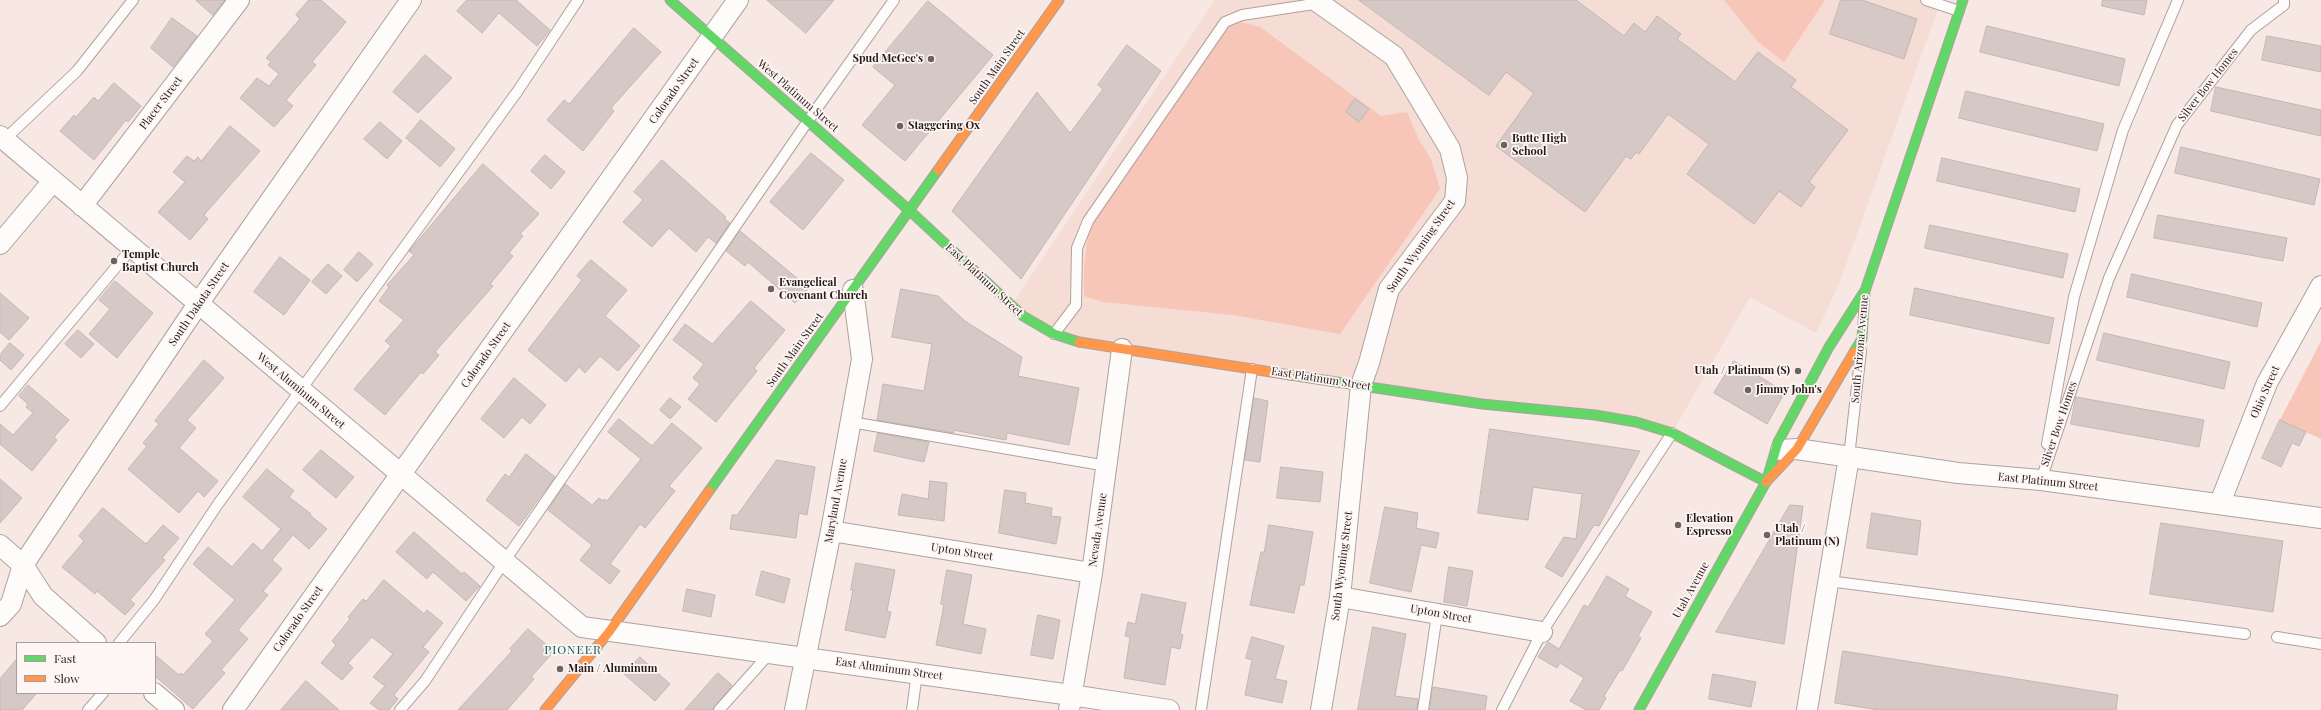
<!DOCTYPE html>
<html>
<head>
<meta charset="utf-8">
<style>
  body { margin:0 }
  #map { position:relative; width:2321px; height:710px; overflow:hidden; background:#f7e8e4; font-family:"Playfair Display",serif }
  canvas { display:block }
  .legend { position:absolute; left:16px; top:642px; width:140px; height:52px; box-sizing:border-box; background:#fdf6f4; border:1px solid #a79e9b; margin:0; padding:5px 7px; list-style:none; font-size:12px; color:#251a16 }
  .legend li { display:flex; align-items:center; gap:8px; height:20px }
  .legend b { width:20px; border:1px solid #a79e9b }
</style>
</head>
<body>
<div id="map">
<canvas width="2321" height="710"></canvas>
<ul class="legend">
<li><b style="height:5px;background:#63d668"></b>Fast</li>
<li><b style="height:5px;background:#ff974d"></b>Slow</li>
</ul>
</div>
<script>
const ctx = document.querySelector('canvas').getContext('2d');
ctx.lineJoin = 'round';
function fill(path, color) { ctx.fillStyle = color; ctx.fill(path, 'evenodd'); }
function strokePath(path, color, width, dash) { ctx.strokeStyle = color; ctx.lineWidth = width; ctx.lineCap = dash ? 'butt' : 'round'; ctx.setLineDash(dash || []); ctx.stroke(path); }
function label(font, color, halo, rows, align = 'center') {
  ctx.font = font + ' "Playfair Display",serif'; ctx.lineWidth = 3.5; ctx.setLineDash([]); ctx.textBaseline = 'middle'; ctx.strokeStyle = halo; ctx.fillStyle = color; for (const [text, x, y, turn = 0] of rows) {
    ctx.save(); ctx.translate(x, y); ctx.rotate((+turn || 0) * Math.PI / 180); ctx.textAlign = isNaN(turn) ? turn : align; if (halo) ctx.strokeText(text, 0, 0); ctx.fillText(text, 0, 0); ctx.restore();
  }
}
const built = new Path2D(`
  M1215 0H1919L1939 6 1839 284 1816 333 1750 297 1672 433 1054 334 1011 306Z`);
const green = new Path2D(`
  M1724 0H1825L1784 62 1758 42Z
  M1234 20 1260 27 1381 116 1407 112 1419 140 1431 159 1440 189 1340 334 1233 315 1103 302 1084 296V268L1089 224 1227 26Z
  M2321 341V439L2280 420Z`);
const building = new Path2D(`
  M196 0H225L213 15Z
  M309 0H321L346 22 312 62 316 65 286 100 293 106 274 127 240 98 257 78 269 86 279 74 268 65 271 62 266 58 300 19 296 15Z
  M467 0H516L550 30 537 46 499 13 482 33 457 11Z
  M767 0H834L806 33Z
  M1359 0H1576L1624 36 1634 23 1645 32 1657 16 1681 34 1677 39 1735 82 1758 52 1796 80 1791 87 1848 130 1809 182 1815 187 1801 207 1779 191 1754 224 1687 174 1709 144 1668 114 1639 154 1636 152 1631 159 1626 156 1585 212 1496 146 1534 93 1506 72 1489 95Z
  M1841 0H1862L1917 19 1904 59 1830 34Z
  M2103 0H2147L2144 15 2102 6Z
  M928 1 993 55 905 161 862 125 895 85 873 67Z
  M172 18 197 36 173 67 151 48Z
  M1987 26 2125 59 2119 86 1980 52Z
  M634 28 661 52 611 108 614 111 583 151 547 120 564 100 569 104Z
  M2267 36 2321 46V72L2262 60Z
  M1127 45 1161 71 1021 279 952 211 1037 92 1070 133 1103 89 1098 85Z
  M425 55 452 78 418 113 393 92Z
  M114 83 141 106 128 122 126 120 94 160 60 131 74 115 76 117 94 97 98 101Z
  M2216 87 2321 110V136L2211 111Z
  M1966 91 2104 124 2097 151 1959 118Z
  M1355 99 1369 109 1359 122 1346 112Z
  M421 120 455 149 440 167 406 138Z
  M380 122 402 141 387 159 364 139Z
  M230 126 260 151 204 215 208 219 190 240 158 212 185 182 173 172 187 156 194 161 198 157 201 161Z
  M2181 147 2320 179 2314 205 2175 173Z
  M811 153 844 180 803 230 770 202Z
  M545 155 565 172 551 189 531 171Z
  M1942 158 2080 189 2075 212 1937 181Z
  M662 160 726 217 724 219 730 223 716 243 708 237 696 252 669 228 652 247 623 222 643 200 634 192Z
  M483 164 539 214 520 234 523 236 509 253 513 256 490 284 493 286 435 352 439 355 423 374 421 372 385 415 354 389 391 346 385 341 404 320 379 301 389 287 387 285 414 255 409 251 411 249Z
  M2158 215 2287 238 2283 261 2154 238Z
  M1930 225 2068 254 2063 278 1925 248Z
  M740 231 809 288 795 303 748 262 745 266 726 251Z
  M359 252 373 264 357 282 344 270Z
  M280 257 310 280 284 315 254 292Z
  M591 260 627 290 605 316 640 346 618 371 600 356 585 373 579 367 566 382 528 350 582 280 577 276Z
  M328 264 342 276 326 294 312 282Z
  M2132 274 2262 303 2257 327 2127 297Z
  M115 281 153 313 117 358 89 334 110 309 99 300Z
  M1915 288 2054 318 2049 344 1910 315Z
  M901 289 938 296 965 321 1022 357 1018 376 1079 388 1069 445 1007 433 1006 440 953 430 954 433 877 420 883 384 924 391 932 344 892 337Z
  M0 293 29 318 9 340 0 332Z
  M751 301 785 330 754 368 757 371 716 422 688 399 700 384 693 378 704 364 673 340 685 324 712 344Z
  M78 330 94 344 81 358 65 344Z
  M2104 333 2230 362 2224 389 2097 360Z
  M10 343 24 355 11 370 0 360V355Z
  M204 360 224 378 187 420 196 428 179 448 218 481 204 497 198 491 179 513 128 469 147 446 143 443 159 424 155 421Z
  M1734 361 1785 392 1767 424 1714 393Z
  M514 378 546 405 530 424 522 417 504 438 481 419Z
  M28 385 69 420 54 437 57 440 32 471 0 444V424L13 435 33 413 26 407 28 404 19 396Z
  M2076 397 2204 420 2199 447 2071 424Z
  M670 398 681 407 670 419 660 410Z
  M1254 398 1268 401 1260 462 1245 460Z
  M619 419 652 446 672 423 702 448 669 486 675 491 645 528 640 524 610 564 620 571 610 584 580 560 592 545 548 510 565 484 592 505 599 498 603 501 604 499 607 501 641 459 608 432Z
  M2280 420 2306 432 2299 446 2292 443 2281 467 2262 458Z
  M1490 429 1640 451 1599 526 1594 525 1562 577 1545 567 1564 537 1576 539 1582 494 1533 487 1528 520 1478 513Z
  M878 433 929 442 924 462 874 451Z
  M321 450 354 477 336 498 303 470Z
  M526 454 555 477 519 526 486 500 505 474 509 477Z
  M777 460 815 467 807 515 799 513 796 538 730 529 732 515H737Z
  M1281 467 1323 472 1320 502 1277 498Z
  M267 469 294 491 289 497 311 514 310 515 327 529 309 549 293 535 272 560 282 569 263 591 268 595 238 630 248 639 221 670 225 673 193 709 155 676V655L179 675 181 673 183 675 213 641 205 634 235 600 193 564 208 547 232 567 253 543 262 551 281 529 243 497Z
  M0 479 22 498 0 523Z
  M930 481 947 483 944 521 898 515 902 494 928 499Z
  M1005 490 1026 493 1025 503 1052 508 1051 516 1061 517 1056 544 999 533Z
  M1790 505 1803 506 1784 644 1716 632Z
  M1385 507 1418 513 1416 528 1439 533 1436 548 1421 545 1411 592 1370 583Z
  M103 508 146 544 163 525 179 538 162 558 165 560 130 600 135 604 125 615 97 591 95 594 62 567 84 541 79 536Z
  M1872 513 1921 521 1917 555 1867 548Z
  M2161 523 2283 541 2273 612 2150 594Z
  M1269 525 1313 532 1304 585H1300L1294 613 1250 605 1261 552H1264Z
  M414 532 462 574 464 572 480 586 466 601 433 572 427 579 396 552Z
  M856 563 895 570 887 611 891 612 885 638 845 630 853 590H851Z
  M1449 567 1473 571 1467 606 1444 602Z
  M947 570 972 575 963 624 986 629 981 654 936 645 944 605 941 604Z
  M762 571 790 579 784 603 756 595Z
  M1607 576 1629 589 1625 596 1652 612 1638 636 1641 638 1622 671 1620 670 1604 696 1606 698 1599 710H1586L1570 701 1584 678 1560 663 1557 668 1538 657 1548 642 1559 649 1584 605 1588 607Z
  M384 580 424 614 427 610 443 623 423 647 429 652 394 695 398 699 389 710H379L370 703 385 686 373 677 393 654 372 637 348 663 353 668 342 680 321 663 336 645 332 641 350 619 348 617 363 599 366 601Z
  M687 589 715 595 711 617 683 611Z
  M1142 594 1186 603 1180 634 1183 635 1180 649 1171 647 1165 685 1124 678 1130 637 1125 636 1128 622 1135 624Z
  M1038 615 1060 620 1053 659 1031 655Z
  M1373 627 1406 634 1395 696 1418 699 1417 710H1358Z
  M528 629 554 651 531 677 534 679 507 710H458L512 651 510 649Z
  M1252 637 1284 646 1275 679 1287 681 1282 703 1245 695 1252 660 1246 658Z
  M1843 651 2118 695 2116 710H1879L1835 703Z
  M640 657 670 684 655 701 624 674Z
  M17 659V693H37L22 710H0V679Z
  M718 673 732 685 713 710H685Z
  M1713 674 1756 682 1751 707 1709 699Z
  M306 681 339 710H281Z
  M1433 687 1487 696 1485 710H1430Z`);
const lane = new Path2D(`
  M1926 0 1959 11
  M4 140 77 71 133 0
  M1054 334 1076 305 1077 248 1088 221 1225 22 1242 15 1320 3
  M0 406 132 248
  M851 422 1107 466
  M2047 444 2074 297 2123 130 2178 0
  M1849 457 1861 351
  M2041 480 2109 278 2177 125 2251 30 2284 5V0
  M1828 581 2245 634
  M2277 637 2321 644
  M119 643 154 600 218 504 517 92 578 0
  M88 710 103 693
  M400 710 425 681 504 562 808 121 894 0
  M719 710 771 652
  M912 710 917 673
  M1201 710 1252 369
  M1423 710 1437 614
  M1502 710 1542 632 1672 433`);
const street = new Path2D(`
  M1315 0 1394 56 1450 149 1457 178 1455 201 1389 289 1369 363 1361 385 1340 597 1321 710
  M0 136 582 627 1071 695 1169 710
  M82 206 239 0
  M0 244 53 181
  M1781 450 1797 449 1958 473 2041 480 2321 518
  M2220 503 2267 383 2321 286
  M831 531 1092 573
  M0 545 23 565 43 596 96 643
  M1340 597 1542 632
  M0 616 11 604 23 565 198 304 411 0
  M154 693 174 710
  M233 710 738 0
  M795 710 831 531 862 359 853 290
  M1069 710 1092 573 1122 349
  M1807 710 1849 457`);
const fast = new Path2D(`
  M670 0 909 210 1023 316 1054 334 1079 342
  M1854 352 1862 339 1865 291 1963 0
  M1290 375 1482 404 1595 415 1636 422 1672 433 1766 482
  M709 491 938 170
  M1639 710 1766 482 1778 442 1829 347 1864 292`);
const slow = new Path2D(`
  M938 170 1059 0
  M1079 342 1290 375
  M1766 482 1797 449 1854 352
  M545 710 609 632 709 491`);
const markers = [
  [931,59,4,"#6e625e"],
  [900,126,4,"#6e625e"],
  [1504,145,4,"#6e625e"],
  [114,261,4,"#6e625e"],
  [771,289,4,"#6e625e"],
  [1798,371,4,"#6e625e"],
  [1748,390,4,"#6e625e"],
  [1678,525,4,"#6e625e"],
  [1767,535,4,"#6e625e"],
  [560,669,4,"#6e625e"]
];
const poiNames = [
  ["Spud McGee's",923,59,"right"],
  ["Staggering Ox",908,126],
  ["Butte High",1512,139],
  ["School",1512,152],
  ["Temple",122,255],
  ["Baptist Church",122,268],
  ["Evangelical",779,283],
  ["Covenant Church",779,296],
  ["Utah / Platinum (S)",1790,371,"right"],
  ["Jimmy John's",1756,390],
  ["Elevation",1686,519],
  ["Espresso",1686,532],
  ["Utah /",1775,529],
  ["Platinum (N)",1775,542],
  ["Main / Aluminum",568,669]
];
const streetNames = [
  ["South Main Street",997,67,-55],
  ["Silver Bow Homes",2208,85,-52],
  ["Colorado Street",674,91,-55],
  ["West Platinum Street",798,96,41],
  ["Placer Street",161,103,-53],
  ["South Wyoming Street",1421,246,-55],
  ["East Platinum Street",984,280,43],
  ["South Dakota Street",199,304,-56],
  ["South Arizona Avenue",1860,349,-85],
  ["South Main Street",795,350,-54],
  ["Colorado Street",486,355,-55],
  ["East Platinum Street",1321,379,9],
  ["West Aluminum Street",301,391,40],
  ["Ohio Street",2265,392,-66],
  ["Silver Bow Homes",2059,424,-71],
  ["East Platinum Street",2048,482,6],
  ["Maryland Avenue",836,501,-80],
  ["Nevada Avenue",1098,530,-82],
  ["Upton Street",962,552,9],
  ["South Wyoming Street",1342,566,-83],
  ["Utah Avenue",1691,590,-61],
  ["Upton Street",1441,614,10],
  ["Colorado Street",298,619,-55],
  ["East Aluminum Street",889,669,8]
];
const neighbourhoodNames = [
  ["PIONEER",573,650]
];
fill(built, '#f5dcd4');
fill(green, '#f8c6b8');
fill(building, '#d5c8c5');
strokePath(building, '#c3b6b4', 1);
strokePath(lane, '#aea29e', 12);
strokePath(street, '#aea29e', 22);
strokePath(fast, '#aea29e', 11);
strokePath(slow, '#aea29e', 11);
strokePath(lane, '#fefcfb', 10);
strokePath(street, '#fefcfb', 20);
strokePath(fast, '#63d668', 9);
strokePath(slow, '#ff974d', 9);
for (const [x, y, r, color] of markers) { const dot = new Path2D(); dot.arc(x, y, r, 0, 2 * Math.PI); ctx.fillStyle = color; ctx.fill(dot); strokePath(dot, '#fdf6f4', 1.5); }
label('bold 11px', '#251a16', '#fdf6f4', poiNames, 'left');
label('11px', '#251a16', '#fdf6f4', streetNames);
ctx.letterSpacing = '1px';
label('12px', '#006053', '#fdf6f4', neighbourhoodNames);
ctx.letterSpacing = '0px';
</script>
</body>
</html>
